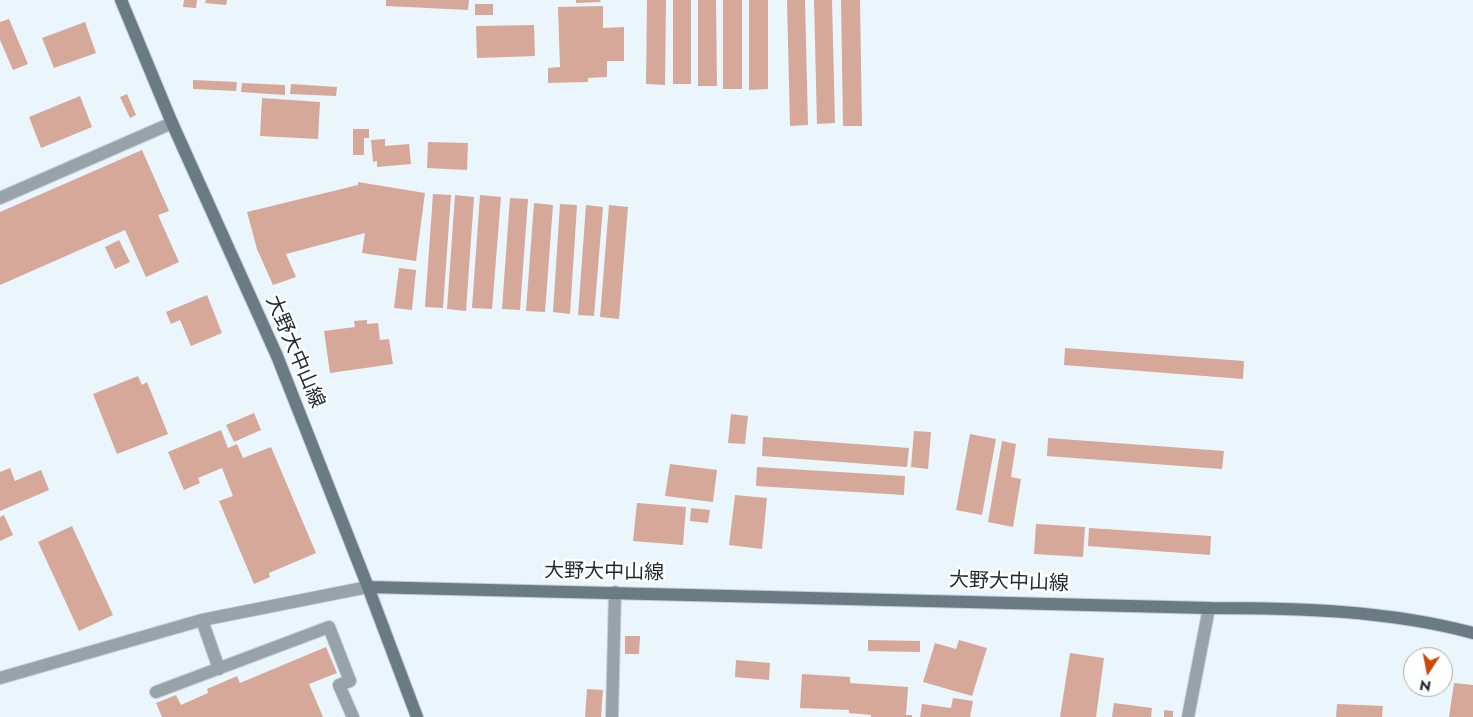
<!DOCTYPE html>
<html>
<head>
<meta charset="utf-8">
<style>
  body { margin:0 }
  #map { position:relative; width:1473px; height:717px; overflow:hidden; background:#ebf6fc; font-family:Jost,sans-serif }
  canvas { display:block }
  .north { position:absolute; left:1403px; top:647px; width:50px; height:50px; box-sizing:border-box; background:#fff; border:1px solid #a5a9ab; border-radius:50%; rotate:191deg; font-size:14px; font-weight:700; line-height:20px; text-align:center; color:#1e282e }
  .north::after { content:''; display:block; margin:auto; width:18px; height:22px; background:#ce4808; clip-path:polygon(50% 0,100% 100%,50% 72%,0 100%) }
</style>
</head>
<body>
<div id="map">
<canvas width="1473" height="717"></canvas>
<div class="north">N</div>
</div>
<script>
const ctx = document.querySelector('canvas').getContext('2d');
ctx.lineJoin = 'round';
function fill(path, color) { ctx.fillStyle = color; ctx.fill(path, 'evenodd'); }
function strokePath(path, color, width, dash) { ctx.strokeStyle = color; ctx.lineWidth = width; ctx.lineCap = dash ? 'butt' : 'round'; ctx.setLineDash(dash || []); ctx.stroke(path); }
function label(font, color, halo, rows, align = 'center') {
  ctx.font = font + ' Jost,"Noto Sans JP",sans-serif'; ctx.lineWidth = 5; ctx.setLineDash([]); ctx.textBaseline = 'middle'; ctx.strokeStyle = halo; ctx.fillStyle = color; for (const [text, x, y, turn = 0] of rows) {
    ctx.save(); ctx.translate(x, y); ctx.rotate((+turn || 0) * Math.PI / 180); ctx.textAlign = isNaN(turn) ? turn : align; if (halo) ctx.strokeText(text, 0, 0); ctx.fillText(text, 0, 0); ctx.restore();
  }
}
const building = new Path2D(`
  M184 0H197L196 8 183 7Z
  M206 0H227L226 5 205 3Z
  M386 0H469L468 10 386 6Z
  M576 0H600L601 2 576 3Z
  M647 0H666L665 85 646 84Z
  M673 0H691V84H673Z
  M698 0H716L717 86H698Z
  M723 0H742V89H723Z
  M749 0H768V89L749 90Z
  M787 0H805L808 125 790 126Z
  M814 0H832L835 123 817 124Z
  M841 0H860L862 126H843Z
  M475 4H493V15H475Z
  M603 6V28L624 27V61H607V77L588 78V82L548 83V68L560 67 558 7Z
  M9 19 28 64 13 70 0 40V22Z
  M85 22 96 53 54 68 42 38Z
  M534 25 535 56 477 58 476 26Z
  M193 80 237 82 236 91 193 89Z
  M242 83 285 85V95L241 92Z
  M291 84 337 87 336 96 290 94Z
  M127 94 136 115 130 118 120 97Z
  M80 96 92 127 41 148 29 117Z
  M262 98 320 102 318 139 260 136Z
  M353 129H369V138H364V155H353Z
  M385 139V146L409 144 411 164 377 167V161L373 162 371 140Z
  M428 142 468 143 467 170 427 168Z
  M142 150 169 211 158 215 179 262 146 277 125 230 0 285V212Z
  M358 182 425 193 416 261 362 253 365 233 286 254 296 277 273 285 257 249 247 212 358 185Z
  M433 194 451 195 443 308 425 307Z
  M455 195 474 197 466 311 447 309Z
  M480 195 501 197 492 309 472 308Z
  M510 198 528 199 520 310 502 309Z
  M534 203 553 205 545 312 526 311Z
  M560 204 577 205 570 314 553 312Z
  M586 205 603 207 594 316 578 315Z
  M609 205 628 207 619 319 600 317Z
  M119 240 130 262 115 269 105 247Z
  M399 268 416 270 412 310 394 308Z
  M207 295 222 333 191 346 180 320 171 324 166 312Z
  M367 320V324L378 323 380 340 389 339 393 364 330 373 324 331 355 327 354 321Z
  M1065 348 1244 361 1243 379 1064 365Z
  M138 376 142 385 147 382 168 434 117 454 93 394Z
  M254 413 261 430 234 442 226 425Z
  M731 414 748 416 745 444 728 443Z
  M221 430 228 448 237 444 243 458 271 447 316 553 269 573 270 577 254 584 219 501 233 496 222 468 198 478 200 483 184 490 168 452Z
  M914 431 931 432 928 469 911 467Z
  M970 434 996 439 982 515 956 510Z
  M763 437 909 448 907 467 762 456Z
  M1048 438 1224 451 1222 469 1047 456Z
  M1002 441 1016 444 1011 477 1021 479 1013 527 988 522Z
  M670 464 717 470 713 502 665 496Z
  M757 467 905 476 904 495 756 486Z
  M10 468 15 481 41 470 49 490 0 511V472Z
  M735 495 767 498 762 549 729 545Z
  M637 503 686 507 683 545 633 541Z
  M691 508 710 510 708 523 690 521Z
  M4 515 13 535 0 541V517Z
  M1036 524 1085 527 1083 557 1034 554Z
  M72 526 113 615 79 631 38 542Z
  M1089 528 1211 536 1210 555 1088 546Z
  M625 636H640L639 654H625Z
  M868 640 920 641V652L868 651Z
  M959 640 987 648 972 696 923 682 935 643 956 649Z
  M326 647 337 673 309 684 323 717H162L156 703 176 695 181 705 208 693 207 689 237 676 240 683Z
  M1070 653 1104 658 1096 717H1060Z
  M736 660 770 663 769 680 735 677Z
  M802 674 850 677V683L908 687 906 715H912V717H871V715L849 713V710L800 708Z
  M1454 683 1473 685V717H1449Z
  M587 689 603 690 601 717H585Z
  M953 698 973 701 970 717H920L922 704 951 708Z
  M1114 703 1152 708 1151 717H1112Z
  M1337 704 1383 706 1382 717H1336Z
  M1164 710 1173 711V717H1164Z`);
const lane = new Path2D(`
  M202 620 219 669
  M156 692 329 627 350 681 339 685 353 717
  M612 717 615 592`);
const street = new Path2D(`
  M0 198 172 123
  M0 678 202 620 368 587
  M1188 717 1209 608`);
const secondary = new Path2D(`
  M121 0 172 123 277 356 368 587 1209 608C1297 608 1387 610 1473 633
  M368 587 417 717`);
const streetNames = [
  ["大野大中山線",294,352,67],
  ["大野大中山線",604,573,1],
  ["大野大中山線",1009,583,2]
];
fill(building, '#d5a899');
strokePath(lane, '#c6d1d7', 14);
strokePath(street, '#c6d1d7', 14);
strokePath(secondary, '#c6d1d7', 14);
strokePath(lane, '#97a3a9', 12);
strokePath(street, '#97a3a9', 12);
strokePath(secondary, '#6a7b84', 12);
label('20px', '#1e282e', '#fff', streetNames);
</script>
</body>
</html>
